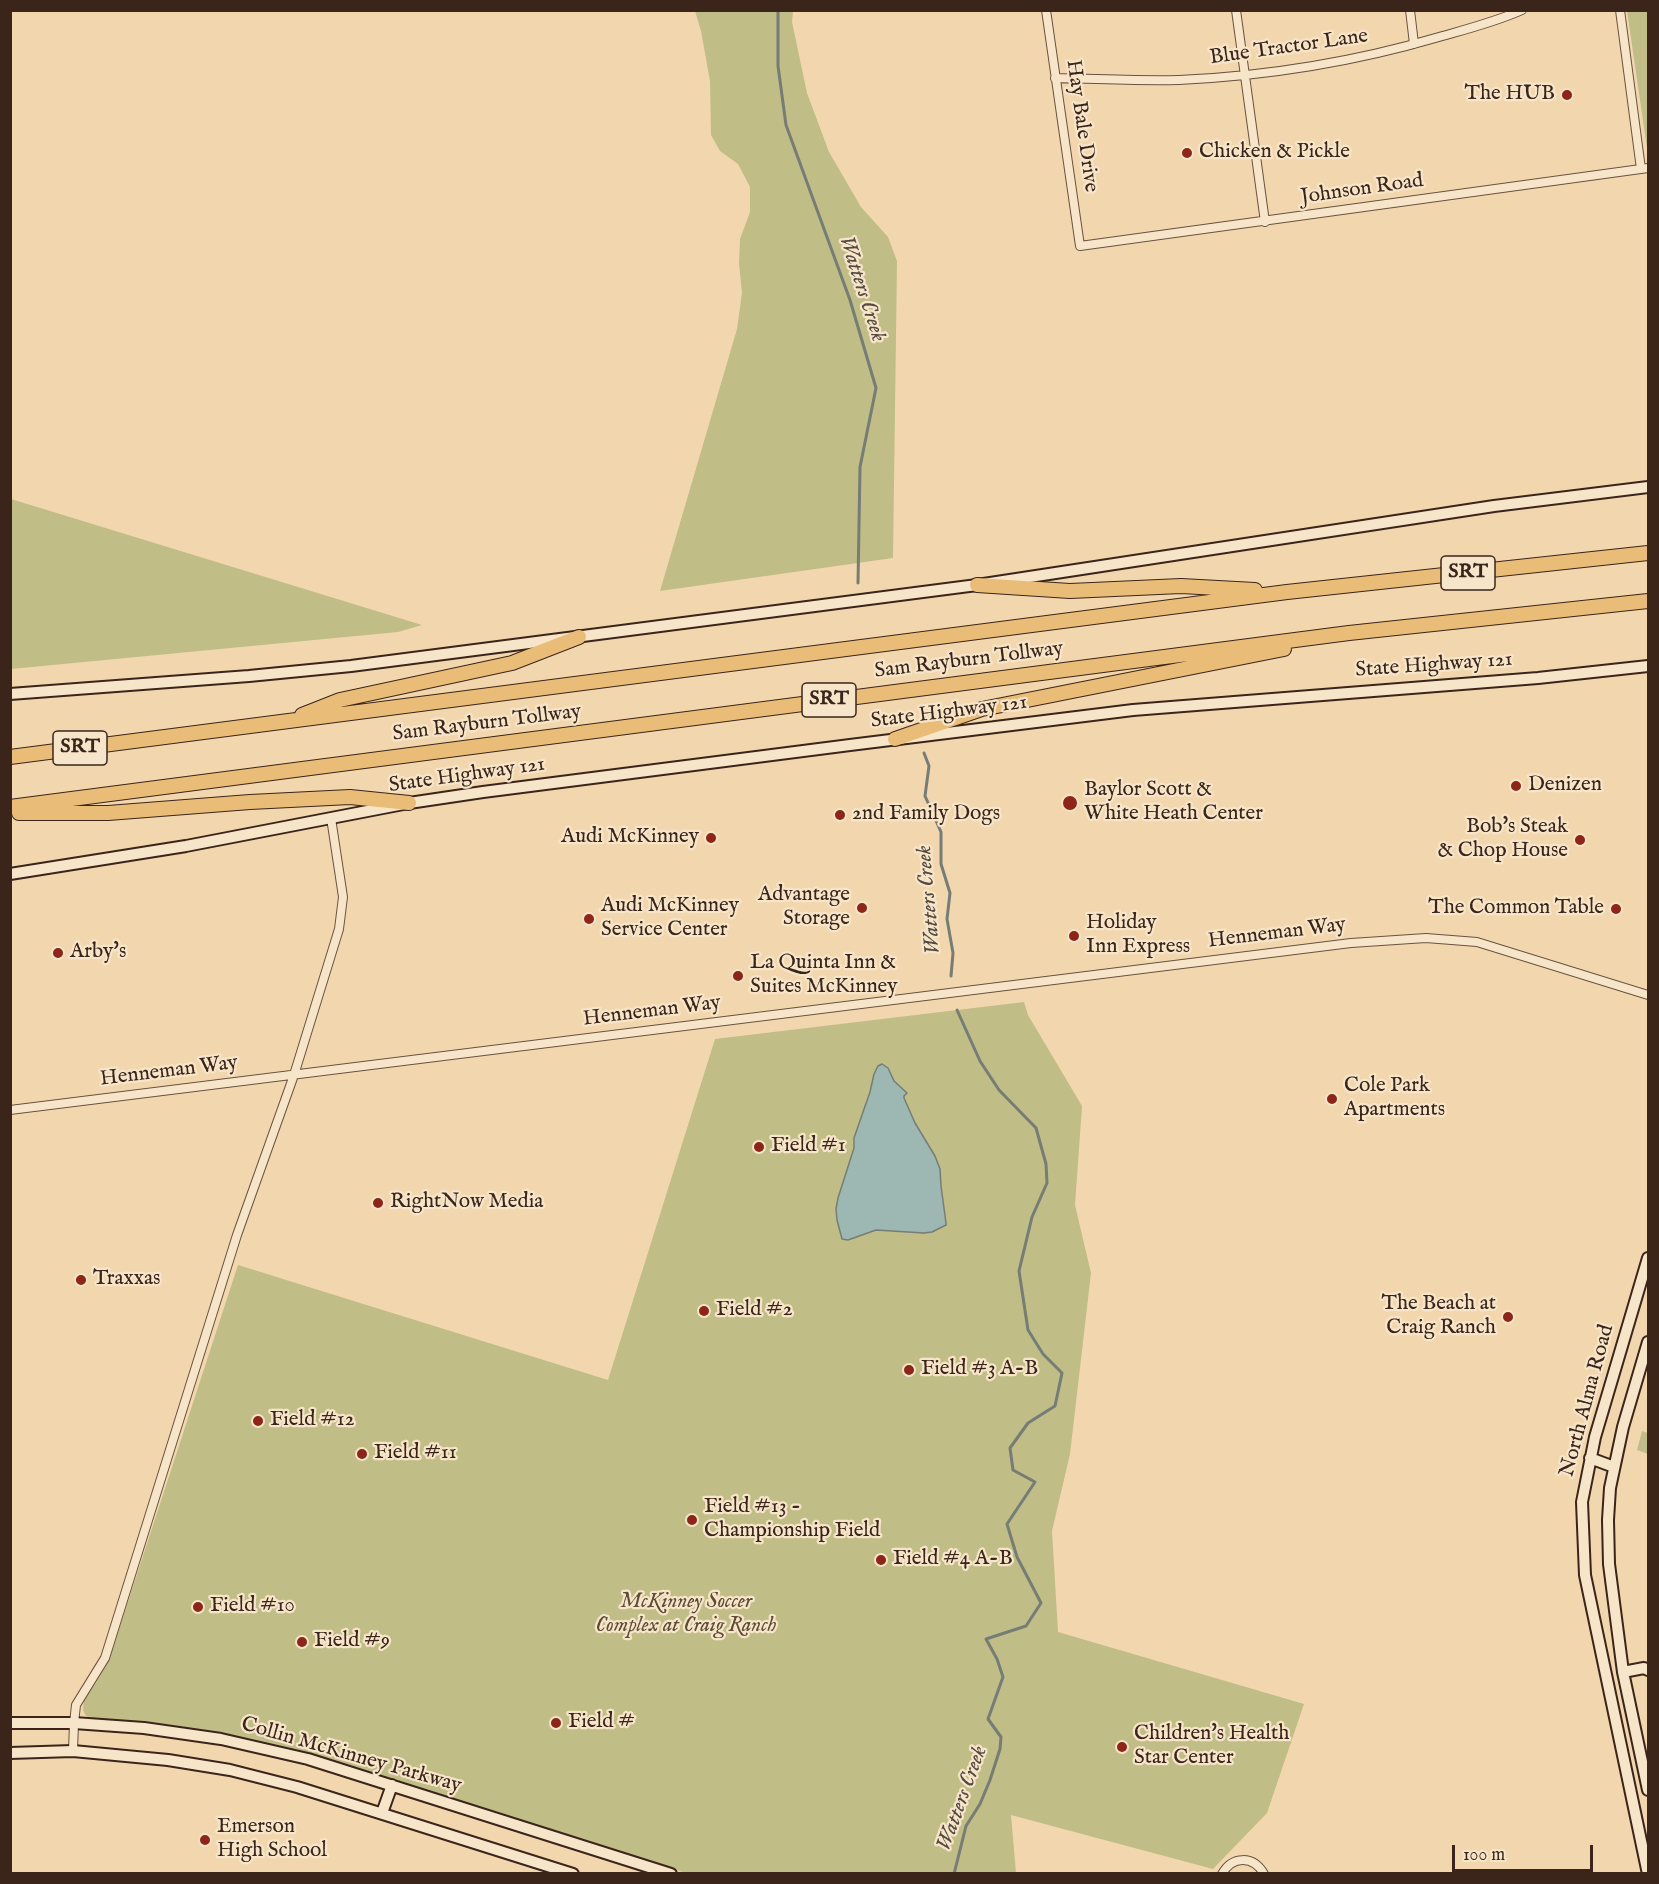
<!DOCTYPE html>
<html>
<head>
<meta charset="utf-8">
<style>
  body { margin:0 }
  #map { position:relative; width:1659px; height:1884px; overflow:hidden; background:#f2d7ae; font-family:"IM FELL English",serif }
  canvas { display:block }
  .frame { position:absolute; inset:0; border:12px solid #3b251a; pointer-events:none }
  .scale { position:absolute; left:1452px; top:1845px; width:141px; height:27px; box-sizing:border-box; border:3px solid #3b251a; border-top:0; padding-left:8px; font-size:18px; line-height:21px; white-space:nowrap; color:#3b251a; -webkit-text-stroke:4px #f7e5ca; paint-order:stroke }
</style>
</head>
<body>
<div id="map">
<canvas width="1659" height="1884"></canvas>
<div class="frame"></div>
<div class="scale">100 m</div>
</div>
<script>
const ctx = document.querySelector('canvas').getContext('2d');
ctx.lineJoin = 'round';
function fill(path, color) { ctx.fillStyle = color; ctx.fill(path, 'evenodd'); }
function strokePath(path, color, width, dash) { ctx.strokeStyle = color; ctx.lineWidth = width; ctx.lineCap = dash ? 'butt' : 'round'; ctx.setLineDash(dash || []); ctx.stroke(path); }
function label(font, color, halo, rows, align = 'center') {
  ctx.font = font + ' "IM FELL English",serif'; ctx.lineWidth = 4.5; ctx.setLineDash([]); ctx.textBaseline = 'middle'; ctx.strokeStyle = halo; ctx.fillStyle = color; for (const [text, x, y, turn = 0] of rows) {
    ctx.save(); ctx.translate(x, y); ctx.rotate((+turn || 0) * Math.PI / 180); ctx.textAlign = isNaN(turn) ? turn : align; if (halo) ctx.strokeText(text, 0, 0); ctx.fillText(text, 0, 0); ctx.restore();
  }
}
const green = new Path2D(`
  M695 11H793L792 22 807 93 829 152 861 207 888 237 897 261 893 558 660 591 737 329 742 293 739 263 740 239 750 212V187L738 164 720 151 711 135 710 81 701 31Z
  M1627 11H1648V155Z
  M11 499 422 625 398 632 11 669Z
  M1024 1002 1028 1015 1082 1106 1075 1205 1091 1273 1070 1454 1052 1531 1058 1632 1304 1704 1267 1813 1213 1869 1011 1815 1016 1873 689 1874 314 1755 245 1739 173 1726 93 1718 86 1716 83 1710 84 1699 96 1683 109 1660 238 1265 608 1380 715 1039Z
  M1642 1431 1648 1433V1454L1637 1450Z`);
const water = new Path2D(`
  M882 1064 888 1068 894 1081 907 1093 904 1096V1098L915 1123 935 1156 940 1169 941 1186 946 1223V1225L932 1232 924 1233 876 1230 848 1240 842 1239 837 1220 836 1209 838 1198 854 1148V1138L870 1092 874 1074 878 1066Z`);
const stream = new Path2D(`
  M778 10V66L786 125 850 300 876 388 860 467 858 583
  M924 753 929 766 925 796 941 832V864L950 893 947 919 953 953 951 976
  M954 1874 966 1826 980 1804 990 1780 1000 1749 1001 1737 988 1719 1003 1677 997 1659 986 1639 1026 1626 1041 1603 1017 1557 1007 1524 1035 1482 1013 1470 1010 1448 1028 1423 1055 1406 1062 1373 1043 1354 1028 1330 1019 1271 1032 1217 1047 1183 1046 1164 1036 1128 999 1090 980 1061 957 1010`);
const street = new Path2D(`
  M1046 10 1080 246 1648 168
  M1236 10 1265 222
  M1410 10 1414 44
  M1620 10 1641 169
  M1055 78C1096 79 1137 81 1179 80 1267 76 1354 62 1439 37 1467 29 1495 22 1522 10
  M10 1110 1351 943 1426 938 1477 942 1648 995
  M73 1751 74 1723 76 1705 105 1658 237 1235 294 1075 339 929 343 897 331 818
  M1222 1874C1232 1856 1253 1855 1264 1874`);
const secondary = new Path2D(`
  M10 694 249 676 351 666 977 585 1494 506 1648 487
  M10 874 186 846 409 803 483 792 850 745 1133 710 1538 678 1648 666
  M1648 1342 1623 1427 1610 1488 1608 1520 1609 1564 1623 1672 1648 1790
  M1590 1458 1614 1467
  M1623 1672 1644 1668 1648 1670
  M10 1723H74L144 1728 221 1739 308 1759 671 1874
  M10 1753 73 1751 168 1760 230 1770 297 1787 573 1874
  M382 1813 392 1785
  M1648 1874 1585 1575 1582 1502 1595 1437 1648 1258`);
const highway = new Path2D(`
  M977 585 1070 591 1181 586 1255 590
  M302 715 340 700 512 663 579 637
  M895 739 982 709 1284 649
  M10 757 1287 592 1648 553
  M10 807 1349 633 1648 601
  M19 813H108L250 802 350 797 409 803`);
const markers = [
  [1567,95,6,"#8f2418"],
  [1187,153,6,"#8f2418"],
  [1516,786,6,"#8f2418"],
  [1070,803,8,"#8f2418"],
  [840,815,6,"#8f2418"],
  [711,838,6,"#8f2418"],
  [1580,840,6,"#8f2418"],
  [862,908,6,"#8f2418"],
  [1616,909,6,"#8f2418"],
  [589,919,6,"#8f2418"],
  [1074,936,6,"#8f2418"],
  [58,953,6,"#8f2418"],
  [738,976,6,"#8f2418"],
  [1332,1099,6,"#8f2418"],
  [759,1147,6,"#8f2418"],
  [378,1203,6,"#8f2418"],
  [81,1280,6,"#8f2418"],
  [704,1311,6,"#8f2418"],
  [1508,1317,6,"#8f2418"],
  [909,1370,6,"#8f2418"],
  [258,1421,6,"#8f2418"],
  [362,1454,6,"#8f2418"],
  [692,1520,6,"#8f2418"],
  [881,1560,6,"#8f2418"],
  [198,1607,6,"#8f2418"],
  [302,1642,6,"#8f2418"],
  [556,1723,6,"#8f2418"],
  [1122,1747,6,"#8f2418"],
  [205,1840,6,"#8f2418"]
];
const shields = [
  [1468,573,54],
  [829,700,54],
  [80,748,54]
];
const shieldNames = [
  ["SRT",1468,573],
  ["SRT",829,700],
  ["SRT",80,748]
];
const streetNames = [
  ["Blue Tractor Lane",1289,48,-8],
  ["Hay Bale Drive",1081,126,82],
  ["Johnson Road",1362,190,-8],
  ["Sam Rayburn Tollway",969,661,-7],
  ["State Highway 121",1434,666,-4],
  ["State Highway 121",949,713,-7],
  ["Sam Rayburn Tollway",487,724,-7],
  ["State Highway 121",467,776,-8],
  ["Henneman Way",1277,934,-7],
  ["Henneman Way",652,1012,-7],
  ["Henneman Way",169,1072,-7],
  ["North Alma Road",1588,1401,-75],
  ["Collin McKinney Parkway",351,1756,16]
];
const poiNames = [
  ["The HUB",1555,95,"right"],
  ["Chicken & Pickle",1199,153],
  ["Denizen",1528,786],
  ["Baylor Scott &",1084,791],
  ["White Heath Center",1084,815],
  ["2nd Family Dogs",852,815],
  ["Bob's Steak",1568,828,"right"],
  ["& Chop House",1568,852,"right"],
  ["Audi McKinney",699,838,"right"],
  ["Advantage",850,896,"right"],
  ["Storage",850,920,"right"],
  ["Audi McKinney",601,907],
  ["Service Center",601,931],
  ["The Common Table",1604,909,"right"],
  ["Holiday",1086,924],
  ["Inn Express",1086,948],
  ["Arby's",70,953],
  ["La Quinta Inn &",750,964],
  ["Suites McKinney",750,988],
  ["Cole Park",1344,1087],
  ["Apartments",1344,1111],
  ["Field #1",771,1147],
  ["RightNow Media",390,1203],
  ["Traxxas",93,1280],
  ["The Beach at",1496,1305,"right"],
  ["Craig Ranch",1496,1329,"right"],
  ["Field #2",716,1311],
  ["Field #3 A-B",921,1370],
  ["Field #12",270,1421],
  ["Field #11",374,1454],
  ["Field #13 -",704,1508],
  ["Championship Field",704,1532],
  ["Field #4 A-B",893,1560],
  ["Field #10",210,1607],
  ["Field #9",314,1642],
  ["Field #",568,1723],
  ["Children's Health",1134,1735],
  ["Star Center",1134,1759],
  ["Emerson",217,1828],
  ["High School",217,1852]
];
const parkNames = [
  ["McKinney Soccer",686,1603],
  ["Complex at Craig Ranch",686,1627]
];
const waterNames = [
  ["Watters Creek",861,289,72],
  ["Watters Creek",930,900,-95],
  ["Watters Creek",963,1799,-70]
];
fill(green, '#c0bd86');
fill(water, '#9db8b3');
strokePath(water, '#767d76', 1.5);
strokePath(stream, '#767d76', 3);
strokePath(street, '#69523f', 10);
strokePath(secondary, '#3b251a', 14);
strokePath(highway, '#3b251a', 16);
strokePath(street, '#f7e5ca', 8);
strokePath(secondary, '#f7e5ca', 10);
strokePath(highway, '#e9bc77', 14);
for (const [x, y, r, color] of markers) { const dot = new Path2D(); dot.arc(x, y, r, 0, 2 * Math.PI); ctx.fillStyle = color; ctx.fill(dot); strokePath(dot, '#f7e5ca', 2); }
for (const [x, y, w] of shields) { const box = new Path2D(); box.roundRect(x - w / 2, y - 17, w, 34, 4.5); ctx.fillStyle = '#f7e5ca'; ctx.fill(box); strokePath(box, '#3b251a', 1.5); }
label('bold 20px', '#3b251a', null, shieldNames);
label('21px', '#3b251a', '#f7e5ca', streetNames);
label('21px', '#3b251a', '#f7e5ca', poiNames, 'left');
label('italic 21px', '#5c4b35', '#f7e5ca', parkNames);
label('italic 22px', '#544a40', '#f7e5ca', waterNames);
</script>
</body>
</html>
